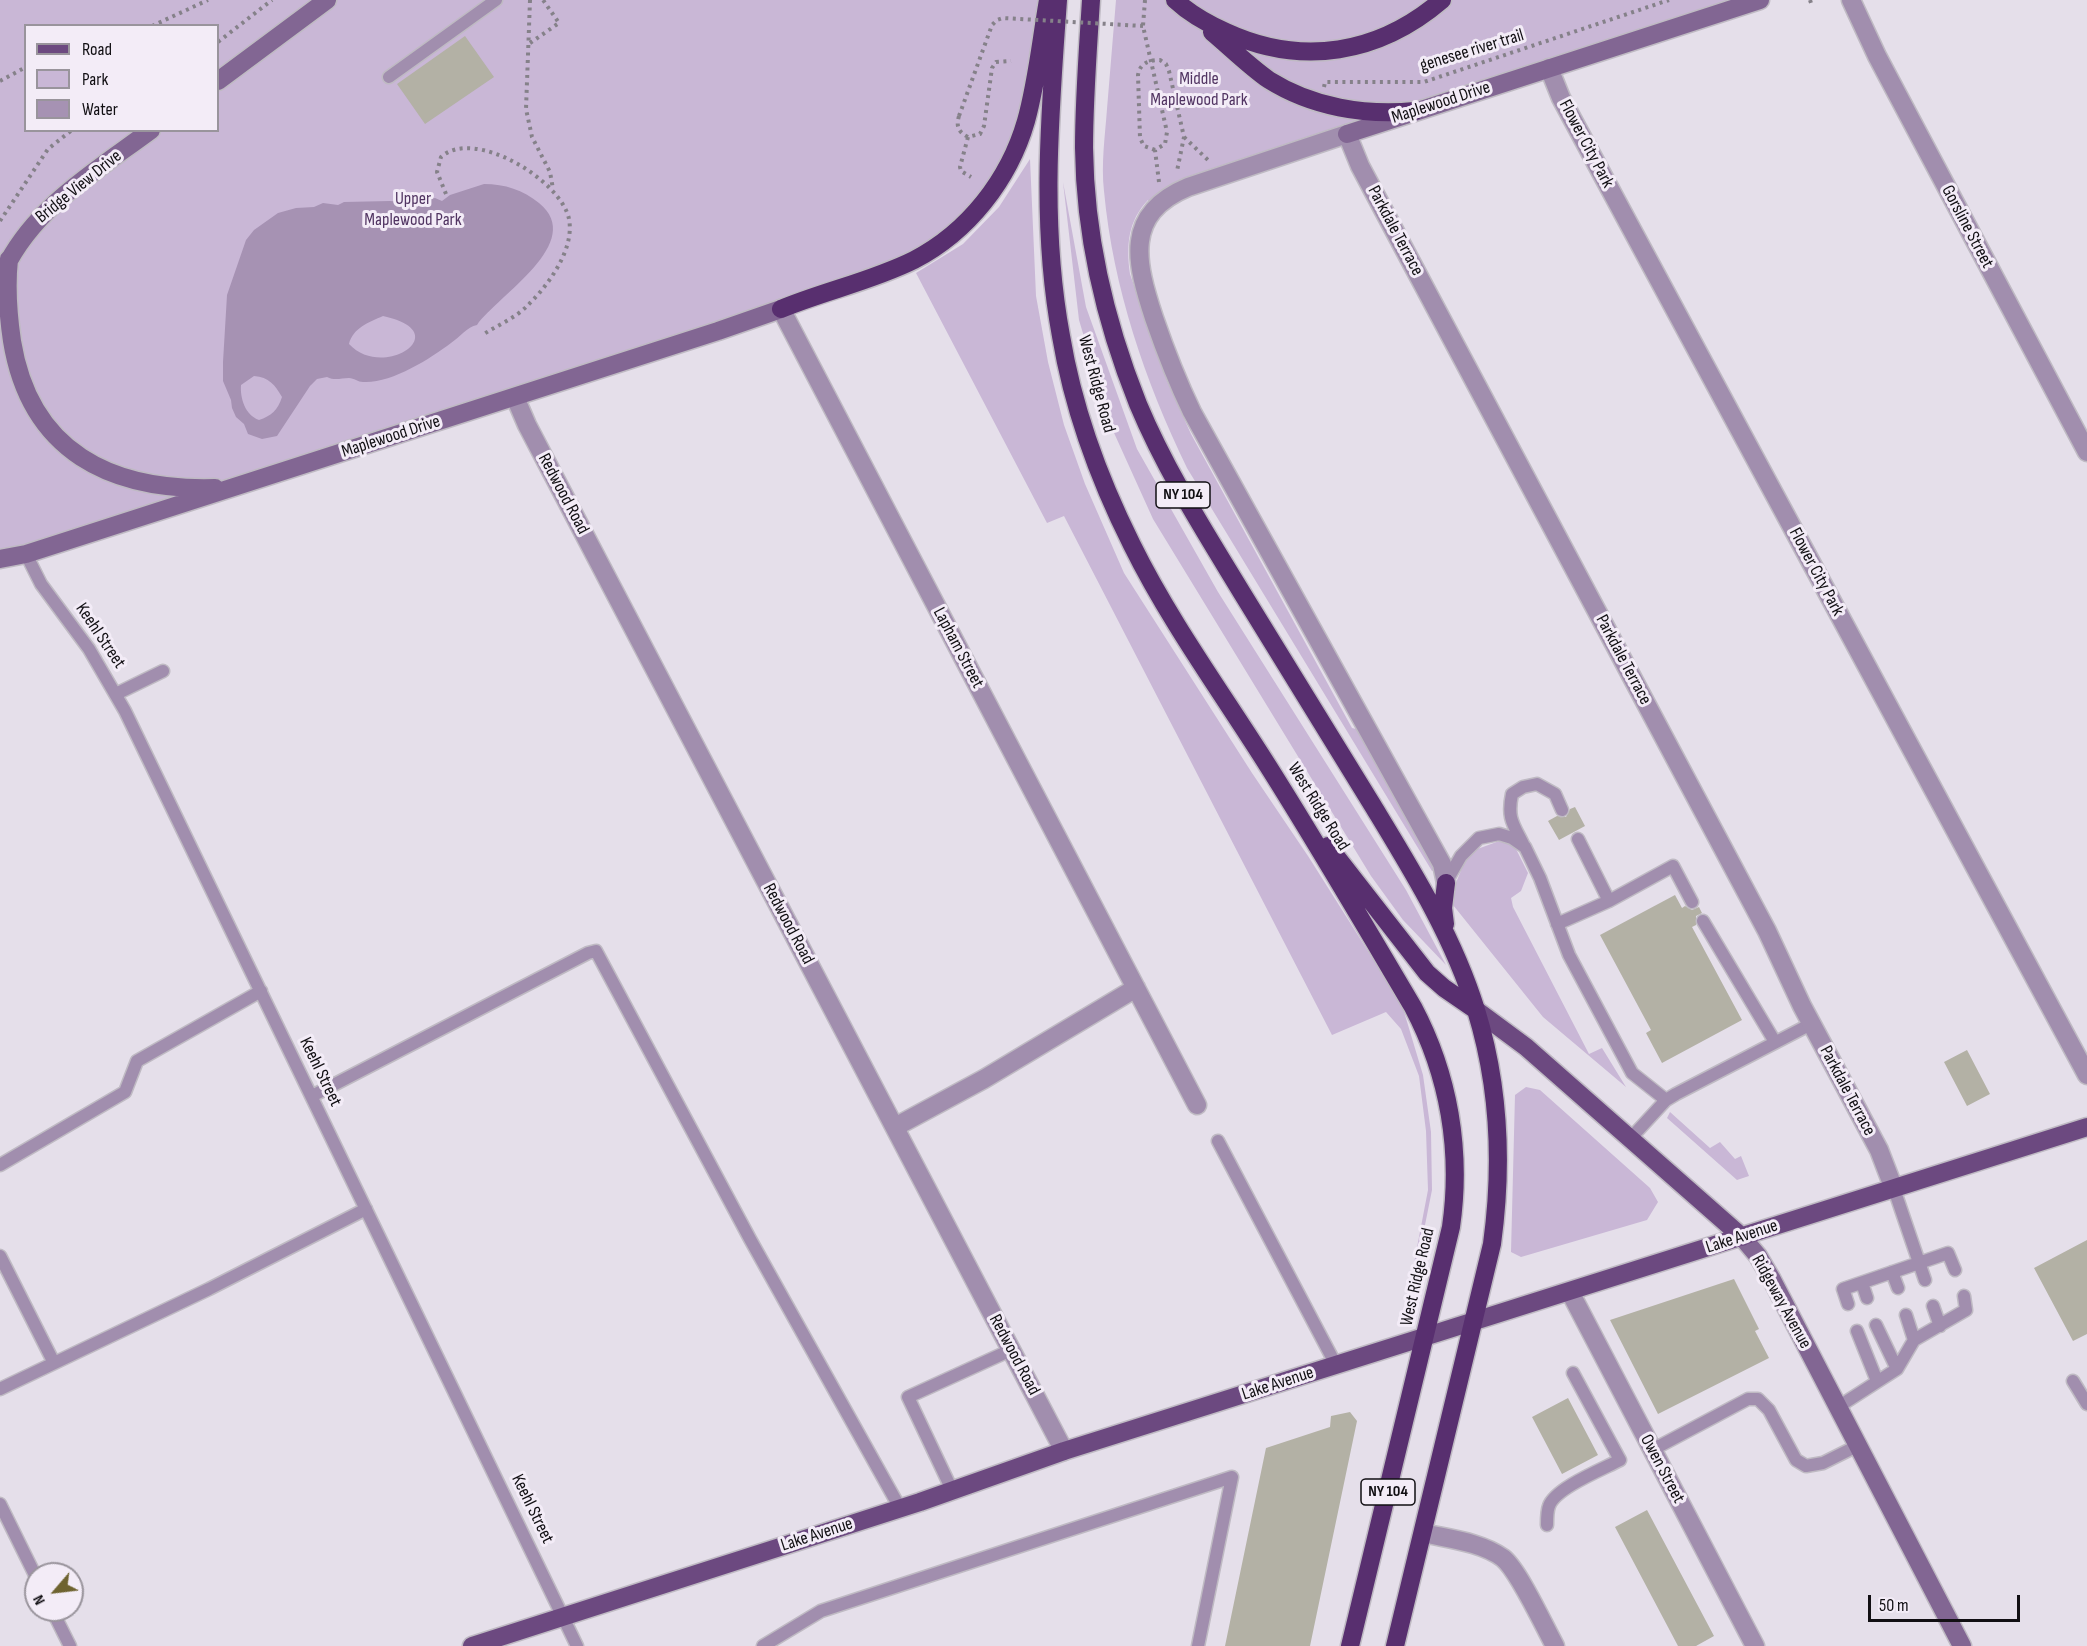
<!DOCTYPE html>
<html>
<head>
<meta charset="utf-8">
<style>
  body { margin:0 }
  #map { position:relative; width:2087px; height:1646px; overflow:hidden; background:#e5dfea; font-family:"Sofia Sans Condensed",sans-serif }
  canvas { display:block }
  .legend { position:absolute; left:24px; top:24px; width:195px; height:108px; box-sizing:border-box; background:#f3ecf7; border:2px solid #99949c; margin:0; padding:8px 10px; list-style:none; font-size:18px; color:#110f13 }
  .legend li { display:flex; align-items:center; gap:12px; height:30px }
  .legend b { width:30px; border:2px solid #99949c }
  .north { position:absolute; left:24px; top:1562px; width:60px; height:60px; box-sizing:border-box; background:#f3ecf7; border:2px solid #99949c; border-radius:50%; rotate:242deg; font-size:16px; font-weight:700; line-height:24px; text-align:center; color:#110f13 }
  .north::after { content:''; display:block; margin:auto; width:21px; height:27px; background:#6e6330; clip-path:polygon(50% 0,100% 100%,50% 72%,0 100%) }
  .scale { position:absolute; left:1868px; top:1595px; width:152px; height:27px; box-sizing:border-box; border:3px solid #110f13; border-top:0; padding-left:8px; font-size:18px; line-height:21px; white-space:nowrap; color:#110f13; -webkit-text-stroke:4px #f3ecf7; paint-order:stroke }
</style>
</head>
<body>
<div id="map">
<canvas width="2087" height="1646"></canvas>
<ul class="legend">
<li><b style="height:8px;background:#6c4980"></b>Road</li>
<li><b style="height:16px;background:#c9b7d6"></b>Park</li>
<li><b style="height:16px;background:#a692b3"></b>Water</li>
</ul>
<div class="north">N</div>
<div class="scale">50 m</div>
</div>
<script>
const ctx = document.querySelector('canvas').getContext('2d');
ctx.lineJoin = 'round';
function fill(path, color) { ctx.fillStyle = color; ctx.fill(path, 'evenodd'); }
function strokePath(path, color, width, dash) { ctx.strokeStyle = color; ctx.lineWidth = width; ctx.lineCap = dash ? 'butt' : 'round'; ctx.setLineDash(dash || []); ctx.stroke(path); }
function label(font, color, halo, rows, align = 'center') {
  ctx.font = font + ' "Sofia Sans Condensed",sans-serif'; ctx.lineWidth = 6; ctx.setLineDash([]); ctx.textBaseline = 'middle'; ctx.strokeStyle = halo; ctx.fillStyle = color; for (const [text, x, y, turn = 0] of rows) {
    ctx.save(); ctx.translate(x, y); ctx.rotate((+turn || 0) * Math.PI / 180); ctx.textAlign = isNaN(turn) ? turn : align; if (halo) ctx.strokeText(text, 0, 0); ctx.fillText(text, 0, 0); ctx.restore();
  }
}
const green = new Path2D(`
  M0 0H1048L1035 78 993 190 915 259 0 558ZM26 26H218V130H26Z
  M1116 0H1760L1188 187 1151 213 1148 200C1128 221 1126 245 1130 274L1167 381 1191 434 1352 728 1360 730 1435 870 1432 871 1187 468C1145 381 1113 288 1104 191 1101 164 1105 136 1107 109 1110 73 1113 36 1116 0Z
  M1030 159 1036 296 1048 362 1064 425 1085 484 1124 573 1252 773 1308 856 1402 1005 1423 1075 1431 1132 1432 1190 1417 1265 1414 1263 1428 1190 1426 1131 1419 1076 1401 1029 1386 1012 1332 1035 1064 516 1047 523 916 273 963 244 999 207Z
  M1063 182 1086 307 1137 449 1218 592 1406 890 1446 965 1403 920 1371 876 1153 519 1110 424 1079 320Z
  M1502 840 1514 845 1528 873 1521 891 1511 898 1513 907 1589 1054 1602 1048 1626 1087 1543 1017 1449 900 1462 868 1472 851Z
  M1526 1087 1540 1090 1650 1188 1658 1202 1647 1220 1521 1257 1511 1252 1515 1095Z
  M1670 1112 1710 1148 1720 1142 1735 1159 1741 1156 1749 1176 1737 1180 1667 1118Z`);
const water = new Path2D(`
  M484 184C505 184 523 190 539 203 587 242 498 295 477 325 467 327 460 337 451 343 430 359 390 384 363 382 358 382 354 378 349 378 341 378 335 381 327 377L317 379 310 386 277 436 262 439 248 434 244 424 236 417 232 408 231 400 223 381V362L227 295 246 240 254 230 278 213 296 208 314 207 323 203 338 205 344 202 390 201 401 202 406 205 435 198 442 201 450 195ZM383 316C458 332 383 381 349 344 353 328 369 322 383 316ZM254 376C269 377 275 385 282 397 278 410 271 416 259 420 245 415 240 398 241 385Z`);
const building = new Path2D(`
  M465 36 494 77 425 124 397 84Z
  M1575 807 1585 826 1559 840 1548 821 1557 816 1566 817 1570 809Z
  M1675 895 1682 908 1685 906 1692 910 1699 907 1702 913 1696 916V925L1692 927 1742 1020 1662 1063 1646 1033 1651 1030 1600 935Z
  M1967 1050 1990 1094 1967 1106 1944 1062Z
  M2087 1240V1334L2073 1341 2034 1268Z
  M1734 1279 1759 1329 1755 1331 1769 1358 1658 1414 1610 1320Z
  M1568 1398 1598 1455 1562 1474 1532 1417Z
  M1350 1412 1357 1421 1310 1646H1225L1266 1448 1330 1427 1331 1416Z
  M1647 1510 1714 1636 1696 1646H1678L1615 1527Z`);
const path = new Path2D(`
  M530 0 526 109 532 137 550 172 553 189
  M1810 0 1811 3
  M152 26 208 0
  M218 42 272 0
  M530 43 559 23 543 0
  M0 81 26 67
  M1324 87 1325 82H1424L1669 0
  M959 116C956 126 958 132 968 137L980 134 984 126 992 68 996 62 1011 61
  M968 137 960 167 961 171 971 177
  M1184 137 1209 161
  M1155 150 1144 146 1140 138 1138 75C1140 63 1149 60 1160 60L1166 64 1169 71 1184 137 1177 171
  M1159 182 1155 150 1165 144 1167 132
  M446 194 437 172 441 157C474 127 561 180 569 219 575 250 547 287 526 307 515 318 498 325 484 334
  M0 221 48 149 72 130`);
const lane = new Path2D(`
  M389 77 496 0
  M26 554 41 584 89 649 125 711 577 1646
  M116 694 163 671
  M1578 839 1609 901
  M1523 844C1513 824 1507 818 1512 794L1523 787 1537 784 1555 794 1562 810
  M1446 882 1461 856 1479 838 1499 834 1512 838 1525 847 1540 878 1569 955 1632 1073 1666 1100
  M1703 921 1775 1042
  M1557 924 1609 901 1673 866 1692 902
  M312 1096 588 953 596 951 750 1239 900 1508
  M1630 1139 1666 1100 1676 1094 1811 1024
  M1218 1141 1336 1365
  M0 1165 125 1092 137 1061 261 991
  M1894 1189 1925 1280
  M0 1256 54 1363
  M1892 1272 1898 1288
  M1862 1283 1867 1298
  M1848 1304 1843 1289 1948 1253 1955 1270
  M1933 1306 1940 1326
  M1906 1315 1914 1340
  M1876 1325 1897 1369
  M1857 1331 1877 1381
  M2073 1381 2087 1404
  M0 1389 209 1289 366 1209
  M1838 1407 1897 1369 1914 1340 1966 1310 1964 1296
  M1652 1450 1748 1399H1758L1769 1410 1796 1460 1806 1466 1823 1463 1857 1446
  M952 1490 908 1397 1011 1350
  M0 1504 36 1577
  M1547 1525C1547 1519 1547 1511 1549 1506 1555 1488 1603 1469 1620 1460L1573 1373
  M52 1610 70 1646
  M763 1646 821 1611 1232 1477 1198 1646`);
const street = new Path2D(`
  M1851 0 1877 56 2087 452
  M1549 68 1561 98 2087 1075
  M781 309 1197 1105
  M515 397 527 425 1064 1451
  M1446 883 1442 864 1192 412C1177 381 1165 350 1154 318 1136 263 1123 214 1188 187L1347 134 1360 166 1767 931 1802 1006 1879 1150 1894 1189
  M895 1127 984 1079 1136 988
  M1570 1292 1755 1646
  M1423 1533C1449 1539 1481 1542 1503 1558 1519 1571 1544 1626 1555 1646`);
const secondary = new Path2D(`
  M218 81 327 0
  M1347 134 1760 0
  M9 259C6 287 8 314 12 341 30 452 111 491 215 488
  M4 270C34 207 96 171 151 130
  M0 559 26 554 718 331 781 309
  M1742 1237 1758 1256 1771 1278 1962 1646`);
const primary = new Path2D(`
  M1476 1010 1526 1047 1742 1237
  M472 1646 920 1502 1064 1451 2087 1127`);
const highway = new Path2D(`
  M1058 0C1050 113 1040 223 1061 336 1073 408 1099 479 1132 545 1170 622 1222 693 1268 766 1318 845 1365 926 1413 1007 1449 1075 1462 1151 1451 1227L1350 1646
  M1091 0C1088 49 1084 99 1084 148 1085 235 1106 324 1138 404 1166 471 1205 532 1242 593 1286 664 1329 735 1373 806 1413 872 1453 936 1476 1010 1500 1088 1503 1164 1492 1244L1395 1646
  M1175 0C1190 14 1208 24 1226 32 1302 67 1379 54 1442 0
  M1212 32C1231 48 1249 66 1269 80 1312 107 1365 116 1415 111
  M781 309C824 291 872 281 914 260 968 232 1009 180 1026 121 1037 82 1041 40 1048 0
  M1328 846 1427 973 1444 988 1476 1010
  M1445 924 1443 908 1446 883`);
const pathBridge = new Path2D(`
  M1145 0 1143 26 1167 132
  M959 116 992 25 997 20 1003 18 1143 26`);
const shields = [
  [1183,495,54],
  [1388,1492,54]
];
const shieldNames = [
  ["NY 104",1183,495],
  ["NY 104",1388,1492]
];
const streetNames = [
  ["genesee river trail",1472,51,-17],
  ["Maplewood Drive",1441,103,-18],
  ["Flower City Park",1586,144,62],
  ["Bridge View Drive",79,187,-39],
  ["Gorsline Street",1967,227,62],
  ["Parkdale Terrace",1395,231,62],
  ["West Ridge Road",1096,384,75],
  ["Maplewood Drive",391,437,-18],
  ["Redwood Road",563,494,62],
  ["Flower City Park",1816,572,62],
  ["Keehl Street",100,636,56],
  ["Lapham Street",958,648,62],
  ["Parkdale Terrace",1623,660,62],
  ["West Ridge Road",1318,807,58],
  ["Redwood Road",788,924,62],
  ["Keehl Street",320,1072,64],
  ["Parkdale Terrace",1847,1091,62],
  ["Lake Avenue",1742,1237,-18],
  ["West Ridge Road",1418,1277,-77],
  ["Ridgeway Avenue",1781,1302,61],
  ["Redwood Road",1014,1355,62],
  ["Lake Avenue",1278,1384,-18],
  ["Owen Street",1662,1469,62],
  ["Keehl Street",532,1509,64],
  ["Lake Avenue",817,1535,-18]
];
const parkNames = [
  ["Middle",1199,79],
  ["Maplewood Park",1199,100],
  ["Upper",413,199],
  ["Maplewood Park",413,220]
];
fill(green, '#c9b7d6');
fill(water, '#a692b3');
fill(building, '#b3b1a5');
strokePath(lane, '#bfbac3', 15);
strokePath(street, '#bfbac3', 21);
strokePath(secondary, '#bfbac3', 21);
strokePath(primary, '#bfbac3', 21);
strokePath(highway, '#bfbac3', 21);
strokePath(path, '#858189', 4, [3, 4.5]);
strokePath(lane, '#a18eae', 12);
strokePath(street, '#a18eae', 18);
strokePath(secondary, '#826693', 18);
strokePath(primary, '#6c4980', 18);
strokePath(highway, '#582f6f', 18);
strokePath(pathBridge, '#858189', 4, [3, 4.5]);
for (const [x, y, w] of shields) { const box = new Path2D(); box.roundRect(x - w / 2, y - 13, w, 26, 4.5); ctx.fillStyle = '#f3ecf7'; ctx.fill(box); strokePath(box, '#110f13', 1.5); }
label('bold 16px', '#110f13', null, shieldNames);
label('18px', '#110f13', '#f3ecf7', streetNames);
label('18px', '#513462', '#f3ecf7', parkNames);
</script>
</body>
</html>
